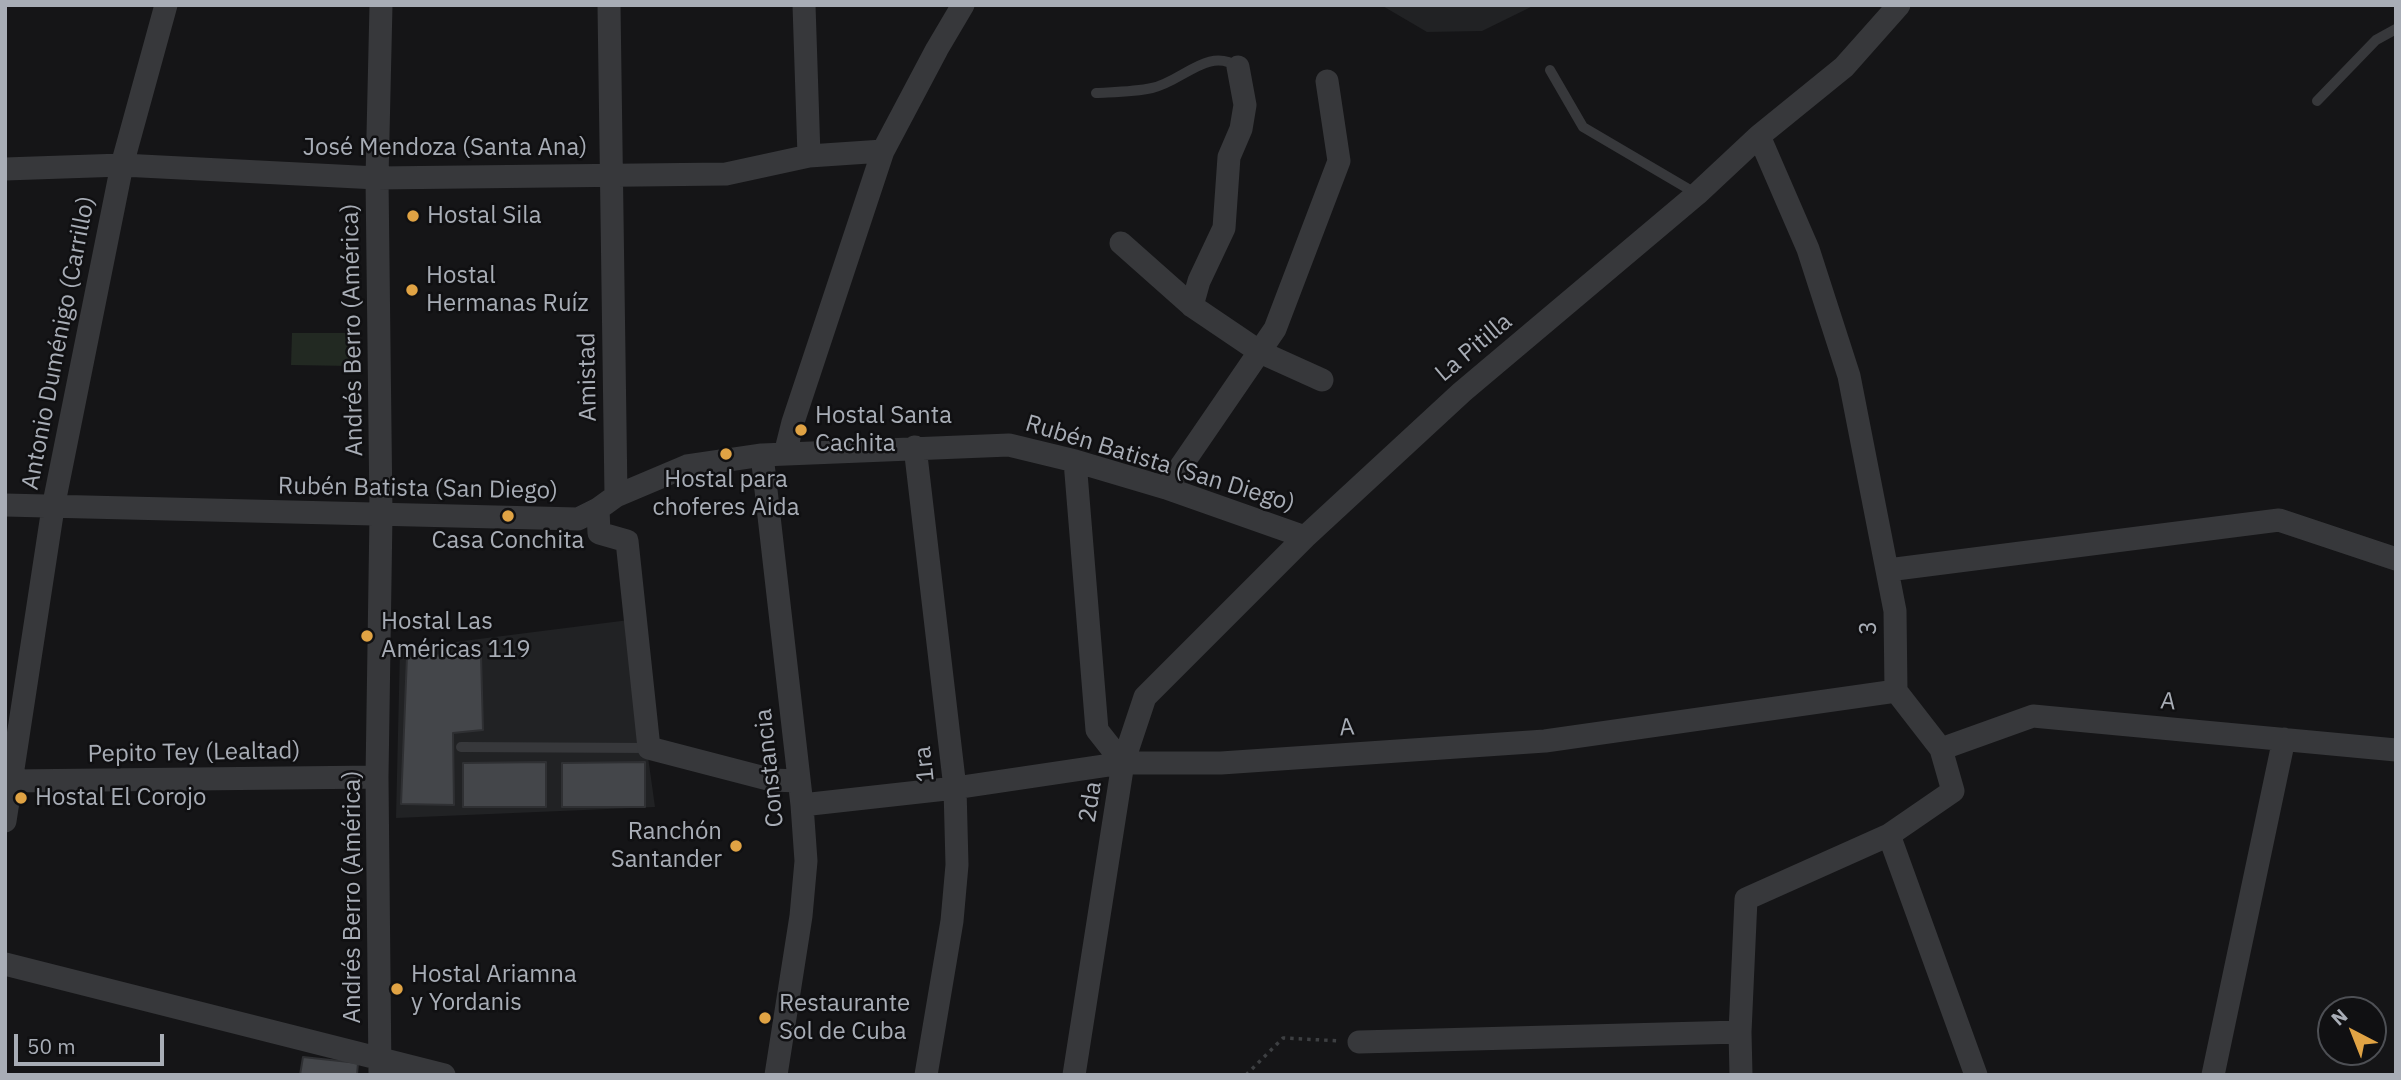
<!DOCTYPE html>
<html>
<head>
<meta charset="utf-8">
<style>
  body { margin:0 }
  #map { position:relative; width:2401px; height:1080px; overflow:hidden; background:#151517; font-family:"IBM Plex Sans",sans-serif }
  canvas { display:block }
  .frame { position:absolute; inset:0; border:7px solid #a8adb6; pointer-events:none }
  .north { position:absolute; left:2317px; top:996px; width:70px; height:70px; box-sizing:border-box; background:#101012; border:2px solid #4d4f54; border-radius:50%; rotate:318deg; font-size:19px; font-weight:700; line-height:28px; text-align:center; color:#a8adb6 }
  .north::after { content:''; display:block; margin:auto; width:24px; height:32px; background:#e0a344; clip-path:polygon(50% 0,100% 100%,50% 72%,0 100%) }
  .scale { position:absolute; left:14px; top:1034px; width:150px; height:32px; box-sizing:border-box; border:4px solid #a8adb6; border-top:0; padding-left:9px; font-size:21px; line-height:24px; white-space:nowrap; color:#a8adb6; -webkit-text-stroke:5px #101012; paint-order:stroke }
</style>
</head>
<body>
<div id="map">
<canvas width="2401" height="1080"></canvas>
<div class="frame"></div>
<div class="north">N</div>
<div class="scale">50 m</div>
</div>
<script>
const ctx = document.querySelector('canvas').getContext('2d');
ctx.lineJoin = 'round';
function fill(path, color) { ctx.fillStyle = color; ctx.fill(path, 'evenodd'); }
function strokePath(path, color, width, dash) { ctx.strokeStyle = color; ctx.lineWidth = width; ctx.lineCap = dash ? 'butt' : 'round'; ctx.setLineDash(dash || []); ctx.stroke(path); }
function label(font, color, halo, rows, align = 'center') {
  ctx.font = font + ' "IBM Plex Sans",sans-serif'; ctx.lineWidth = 5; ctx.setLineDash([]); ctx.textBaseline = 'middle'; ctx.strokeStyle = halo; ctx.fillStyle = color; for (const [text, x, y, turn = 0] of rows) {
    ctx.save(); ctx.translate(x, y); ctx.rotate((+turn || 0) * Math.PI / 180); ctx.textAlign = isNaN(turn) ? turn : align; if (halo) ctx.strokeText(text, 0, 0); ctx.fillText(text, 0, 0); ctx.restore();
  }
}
const built = new Path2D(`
  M1381 5H1535L1482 31 1427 32Z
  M629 620 655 807 396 818 400 649Z`);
const green = new Path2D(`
  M292 333H351L352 366 291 365Z`);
const building = new Path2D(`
  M481 655 483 730 453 733 454 805 401 804 407 656Z
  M546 762V807H463V763Z
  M645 762V807H562V763Z
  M303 1057 358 1063 357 1075H300Z`);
const path = new Path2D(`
  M1246 1075 1283 1038 1341 1041`);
const lane = new Path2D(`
  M1550 70 1583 127 1697 194
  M1096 93C1114 92 1134 92 1152 88 1182 82 1208 46 1238 67
  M2317 101 2376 40 2396 29
  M461 747 649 748`);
const street = new Path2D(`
  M609 5 616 496
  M804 5 809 156
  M5 169 122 165 377 178 726 174 809 156 883 151
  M1121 243 1192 306 1260 352 1322 380
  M1192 306 1199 281 1224 228 1229 157 1241 129 1245 105 1238 67
  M915 447 955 788 957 865 952 921 926 1075
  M785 454 793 422 883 151 937 49 963 5
  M762 455 802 805 806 861 801 916 776 1075
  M1075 461 1097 730 1123 763
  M1166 488 1275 329 1339 161 1327 81
  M5 505 578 519 598 509 616 496 687 466 762 455 1009 445 1075 461 1166 488 1305 537
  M598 509 599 533 627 541 649 748 772 780 799 781
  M1888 570 2279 520 2396 559
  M1941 749 2033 716 2396 750
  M11 781 377 777
  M802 805 955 788 1123 763H1221L1545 741 1896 691
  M5 821 53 508 122 165 166 5
  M1889 835 1976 1075
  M5 964 444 1075
  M1359 1042 1740 1032
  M380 1075 377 777 381 514 377 178 381 5
  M1074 1075 1123 763 1145 697 1305 537 1462 392 1697 194 1759 136 1844 67 1899 5
  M1741 1075 1740 1032 1746 899 1889 835 1953 791 1941 749 1896 691 1895 611 1849 376 1808 249 1759 136
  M2213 1075 2284 739`);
const markers = [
  [413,216,7,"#e0a344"],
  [412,290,7,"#e0a344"],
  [801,430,7,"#e0a344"],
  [726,454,7,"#e0a344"],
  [508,516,7,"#e0a344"],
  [367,636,7,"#e0a344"],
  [21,798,7,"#e0a344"],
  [736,846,7,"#e0a344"],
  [397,989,7,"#e0a344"],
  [765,1018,7,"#e0a344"]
];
const streetNames = [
  ["José Mendoza (Santa Ana)",445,148],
  ["Andrés Berro (América)",353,330,-91],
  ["Antonio Duménigo (Carrillo)",59,343,-79],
  ["La Pitilla",1474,348,-40],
  ["Amistad",588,377,-91],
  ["Rubén Batista (San Diego)",1160,464,17],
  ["Rubén Batista (San Diego)",418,489,1],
  ["3",1869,628,-91],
  ["A",2168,702,5],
  ["A",1347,728,-4],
  ["Pepito Tey (Lealtad)",194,753,-1],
  ["1ra",925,764,-96],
  ["Constancia",770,768,-96],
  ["2da",1091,802,-81],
  ["Andrés Berro (América)",353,897,-90]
];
const poiNames = [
  ["Hostal Sila",427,216],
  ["Hostal",426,276],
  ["Hermanas Ruíz",426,304],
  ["Hostal Santa",815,416],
  ["Cachita",815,444],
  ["Hostal para",726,480,"center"],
  ["choferes Aida",726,508,"center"],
  ["Casa Conchita",508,541,"center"],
  ["Hostal Las",381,622],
  ["Américas 119",381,650],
  ["Hostal El Corojo",35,798],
  ["Ranchón",722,832,"right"],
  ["Santander",722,860,"right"],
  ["Hostal Ariamna",411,975],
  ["y Yordanis",411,1003],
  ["Restaurante",779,1004],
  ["Sol de Cuba",779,1032]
];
fill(built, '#212224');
fill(green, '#222922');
fill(building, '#44464a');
strokePath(building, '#2f3033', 2);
strokePath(path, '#3d3f42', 3.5, [3.5, 5]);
strokePath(lane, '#37383b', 10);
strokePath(street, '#37383b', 23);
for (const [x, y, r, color] of markers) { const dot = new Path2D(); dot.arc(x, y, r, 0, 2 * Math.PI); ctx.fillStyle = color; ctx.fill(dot); strokePath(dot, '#101012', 2.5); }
label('24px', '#a8adb6', '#101012', streetNames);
label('24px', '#a8adb6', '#101012', poiNames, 'left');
</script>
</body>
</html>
